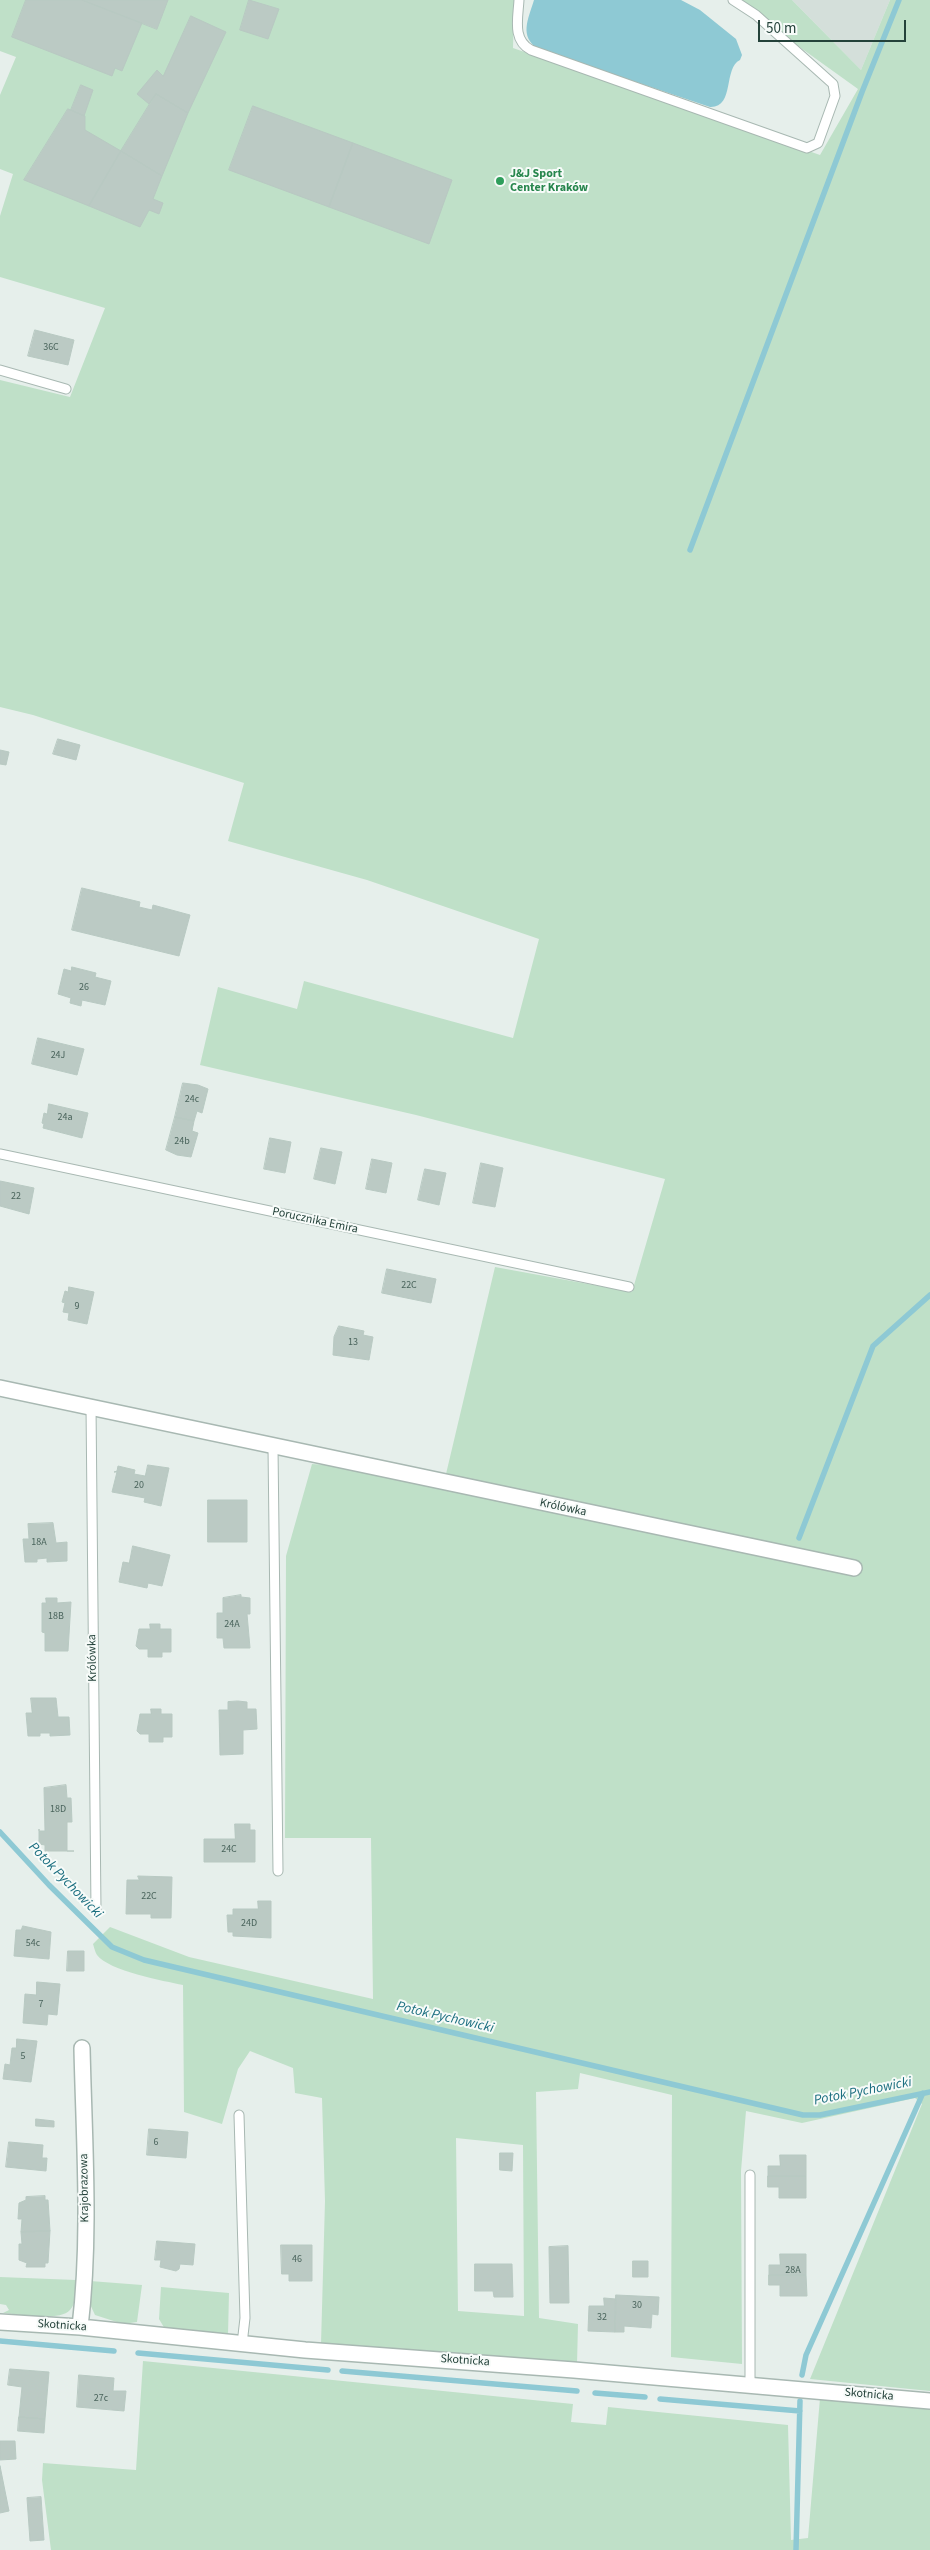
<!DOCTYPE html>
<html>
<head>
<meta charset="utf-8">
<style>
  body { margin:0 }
  #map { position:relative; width:930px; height:2550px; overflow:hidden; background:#e6efeb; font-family:"Source Sans 3",sans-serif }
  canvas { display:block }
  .scale { position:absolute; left:758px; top:20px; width:148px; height:22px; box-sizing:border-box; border:2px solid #24423a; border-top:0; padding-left:6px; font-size:15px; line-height:18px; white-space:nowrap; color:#24423a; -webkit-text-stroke:4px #f7fbf9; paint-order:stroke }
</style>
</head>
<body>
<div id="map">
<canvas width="930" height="2550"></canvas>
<div class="scale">50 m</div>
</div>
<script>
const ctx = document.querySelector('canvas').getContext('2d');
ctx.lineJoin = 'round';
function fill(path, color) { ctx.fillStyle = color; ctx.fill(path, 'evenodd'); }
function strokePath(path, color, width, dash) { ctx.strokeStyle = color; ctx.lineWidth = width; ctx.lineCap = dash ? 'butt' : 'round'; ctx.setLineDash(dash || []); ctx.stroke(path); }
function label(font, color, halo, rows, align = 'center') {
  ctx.font = font + ' "Source Sans 3",sans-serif'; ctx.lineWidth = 4; ctx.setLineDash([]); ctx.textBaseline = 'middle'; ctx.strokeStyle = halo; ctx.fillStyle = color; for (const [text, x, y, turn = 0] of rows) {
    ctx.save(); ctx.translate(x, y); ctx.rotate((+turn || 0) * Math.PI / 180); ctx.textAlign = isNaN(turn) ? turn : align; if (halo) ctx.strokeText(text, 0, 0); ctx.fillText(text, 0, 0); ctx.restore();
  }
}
const built = new Path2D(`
  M792 0H890L861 70Z`);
const green = new Path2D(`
  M0 0H518L514 11 513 48 820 155 858 89 734 0H792L861 70 890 0H930V2391L810 2379 922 2104 915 2098 802 2123 746 2111 741 2171 742 2364 671 2357 672 2095 580 2073 578 2089 536 2092 539 2318 578 2324 577 2364 321 2344 325 2201 322 2098 295 2093 293 2068 250 2051 238 2069 222 2124 184 2112 183 1985C164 1981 109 1971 97 1955 95 1952 94 1947 93 1944L110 1927 189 1957 373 1999 371 1838H285L286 1556 312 1464 446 1474 495 1267 632 1292 665 1179 416 1115 200 1065 218 987 297 1009 304 981 513 1038 539 939 367 880 228 841 244 783 33 715 0 707V380L70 397 105 308 0 277V216L13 174 0 169V95L16 57 0 51ZM456 2138 523 2145 524 2316 458 2311Z
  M0 2277 76 2280C76 2289 77 2303 70 2310 59 2322 18 2314 3 2313L9 2310 6 2305 0 2304Z
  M90 2281 142 2285 137 2322 123 2324 95 2315 89 2302Z
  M161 2287 229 2293 228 2335 165 2329 159 2319Z
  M143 2361 573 2404 571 2422 606 2425 608 2407 788 2425 791 2540 808 2538 820 2398 930 2407V2550H51L42 2480 43 2463 136 2470Z`);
const water = new Path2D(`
  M534 0H681L700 10 736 39 742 55 740 60C723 68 735 108 710 107L538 49C519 36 528 20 534 0Z`);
const stream = new Path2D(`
  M690 550 862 92 899 0
  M799 1538 873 1346 930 1295
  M0 1832 49 1885 112 1947 144 1960 803 2115H820L930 2092
  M0 2341 114 2351
  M138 2353 328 2370
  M342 2371 577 2391
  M802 2375 806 2355 923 2093
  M595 2393 645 2397
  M660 2399 800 2411
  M796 2550 800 2401`);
const building = new Path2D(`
  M26 0H82L142 23 122 71 115 68 112 76 12 37Z
  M82 0H168L157 29Z
  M249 0 279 9 268 39 240 30Z
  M191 16 226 32 188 113 156 94 149 104 137 94 157 70 163 76Z
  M81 85 93 90 84 116 71 110Z
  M156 94 188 113 162 176 121 151Z
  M253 106 353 143 329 207 229 170Z
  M68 109 85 116V130L121 151 89 206 24 180Z
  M353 143 452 180 429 244 329 207Z
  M121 151 162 176 153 199 163 203 159 214 149 210 140 227 89 206Z
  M35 330 74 340 68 365 28 356Z
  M58 739 80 745 76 760 53 754Z
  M0 750 9 752 6 765 0 764Z
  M82 888 140 902 139 907 152 910 153 905 190 915 179 956 72 930Z
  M72 967 96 973 95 977 111 981 105 1005 82 1000 81 1006 70 1003 71 998 58 994 64 969 71 971Z
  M38 1038 84 1049 77 1075 32 1064Z
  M183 1083 198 1085 208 1089 202 1113 197 1111 194 1121 175 1117Z
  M49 1104 88 1113 82 1138 43 1128 44 1124 42 1123 44 1113 47 1114Z
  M175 1117 194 1121 192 1131 198 1133 191 1157 177 1155 166 1150Z
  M270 1138 291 1142 285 1173 264 1169Z
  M321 1148 342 1152 335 1184 314 1179Z
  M372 1159 392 1163 386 1193 366 1189Z
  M481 1163 503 1168 495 1207 473 1203Z
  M425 1169 446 1173 439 1205 418 1200Z
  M0 1181 34 1188 29 1214 0 1206Z
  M387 1269 436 1279 431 1303 382 1293Z
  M69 1287 94 1292 87 1324 68 1320 69 1313 63 1312 65 1303 62 1302 65 1291 68 1292Z
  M339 1326 364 1331 363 1335 373 1337 369 1360 333 1355 334 1337Z
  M148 1465 169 1468 161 1506 144 1502 145 1498 112 1492 117 1472H114L117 1471 118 1466 135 1470 134 1474 145 1476Z
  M208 1500H247V1542H208Z
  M53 1523 56 1543 67 1542V1561L47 1562V1558L37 1559V1562H25L23 1539H29L28 1524Z
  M133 1546 170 1555 162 1586 148 1583 147 1588 119 1582 123 1562 129 1563Z
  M241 1595V1597L250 1598V1614H247L250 1648H224L223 1638H217V1613H223V1598Z
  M46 1598H57V1603L71 1602 68 1651H45V1633L42 1632V1603H46Z
  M150 1624H160V1629H171V1652H162V1657H148V1649H139L136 1646 139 1629H150Z
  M31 1698H56L58 1717H69L70 1735 50 1736V1733H40V1736H28L26 1713H32Z
  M238 1701 247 1702V1709H256L257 1729 243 1730V1754L220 1755 219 1710H228V1702Z
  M151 1709H161V1714H172V1737H163V1742H149V1734H140L137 1731 140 1714H151Z
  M66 1785 67 1798H71L72 1822H67V1851H74H45V1845L39 1844V1829V1831H45L44 1788Z
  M235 1824H250V1830H255V1862H204V1839H235Z
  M138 1876 172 1877 171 1918H151V1914H126L127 1880H139Z
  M258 1901H271V1938L233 1936V1932H228L227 1915H233V1909H258Z
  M23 1926 51 1932 49 1959 14 1956 16 1930H21Z
  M68 1951H84V1971H67Z
  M37 1982 60 1984 57 2015 48 2014 47 2025 23 2023 25 1994 36 1995Z
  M17 2039 37 2041 31 2082 3 2079 5 2064 10 2065 12 2048H16Z
  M36 2119 54 2121V2127L36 2126Z
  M149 2129 188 2132 186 2158 147 2155Z
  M9 2142 43 2145 42 2158H47L46 2171 6 2167Z
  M500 2153H513L512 2171 500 2170Z
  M780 2155H806V2176H768V2166H780Z
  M768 2176H806V2198H779V2187H768Z
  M45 2196V2200H48L50 2231 21 2232 22 2219H18L19 2203 26 2200V2197Z
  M50 2231 48 2263H45V2267H26L27 2263 19 2260V2244H22L21 2232Z
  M157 2241 195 2244 193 2265 180 2264 179 2269 176 2271 160 2267 161 2260H155Z
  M281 2245H312V2281H289V2274H282Z
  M568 2246 569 2303H550L549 2247Z
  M780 2254H806V2275H769V2265H780Z
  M633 2261H648V2277H633Z
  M475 2264H512L513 2297H494L493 2291H475Z
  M769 2275H806L807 2296H780V2285H769Z
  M616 2295 659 2297 658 2315 652 2314 651 2328 624 2326V2332H615Z
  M604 2298 616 2299 615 2332 588 2331 589 2306H604Z
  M10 2369 49 2372 45 2419 19 2417 22 2387 8 2385Z
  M79 2375 114 2378 113 2391H126L124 2411 77 2407Z
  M19 2417 45 2419 44 2433 18 2431Z
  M0 2441H15L16 2459 0 2460Z
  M0 2466 9 2511 0 2513Z
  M41 2497 44 2540 30 2541 27 2498Z`);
const service = new Path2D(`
  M519 0C518 18 512 40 531 50L807 148 818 143 835 96 833 84 756 15 733 0
  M0 370 66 389
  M0 1154 629 1287
  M91 1406 96 1910
  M273 1447 278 1871
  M239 2115 245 2318 242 2344
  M750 2175V2385`);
const minor = new Path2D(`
  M0 1388 854 1568
  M0 2322 80 2327 305 2350 574 2370 930 2401
  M80 2327C91 2235 84 2141 82 2048`);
const markers = [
  [500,181,5,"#2e9e5b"]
];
const numberNames = [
  ["36C",51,348],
  ["26",84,988],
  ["24J",58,1056],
  ["24c",192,1100],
  ["24a",65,1118],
  ["24b",182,1142],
  ["22",16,1197],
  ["22C",409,1286],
  ["9",77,1307],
  ["13",353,1343],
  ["20",139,1486],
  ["18A",39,1543],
  ["18B",56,1617],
  ["24A",232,1625],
  ["18D",58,1810],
  ["24C",229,1850],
  ["22C",149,1897],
  ["24D",249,1924],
  ["54c",33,1944],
  ["7",41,2005],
  ["5",23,2057],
  ["6",156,2143],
  ["46",297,2260],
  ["28A",793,2271],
  ["30",637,2306],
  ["32",602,2318],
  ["27c",101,2399]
];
const leisureNames = [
  ["J&J Sport",510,174],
  ["Center Kraków",510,188]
];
const streetNames = [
  ["Porucznika Emira",315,1221,12],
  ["Królówka",563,1508,12],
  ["Królówka",93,1658,-91],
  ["Krajobrazowa",85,2188,-91],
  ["Skotnicka",62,2326,4],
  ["Skotnicka",465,2361,4],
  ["Skotnicka",869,2395,5]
];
const waterNames = [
  ["Potok Pychowicki",65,1881,46],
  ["Potok Pychowicki",445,2018,13],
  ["Potok Pychowicki",863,2092,-11]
];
fill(built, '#d4dfda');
fill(green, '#bfe0c8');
fill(water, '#8ec9d4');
strokePath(stream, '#8ec9d4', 5.5);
fill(building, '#bbcac4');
strokePath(building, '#b8c9c2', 1);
strokePath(service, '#a8b8b2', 11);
strokePath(minor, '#a8b8b2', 18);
strokePath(service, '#fff', 9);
strokePath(minor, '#fff', 15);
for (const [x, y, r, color] of markers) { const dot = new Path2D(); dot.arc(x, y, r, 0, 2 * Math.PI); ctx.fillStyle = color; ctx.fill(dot); strokePath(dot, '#f7fbf9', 2); }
label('10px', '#4a645c', null, numberNames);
label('bold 12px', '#27864d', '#f7fbf9', leisureNames, 'left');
label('12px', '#24423a', '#f7fbf9', streetNames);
label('italic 14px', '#1c6f80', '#f7fbf9', waterNames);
</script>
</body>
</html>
